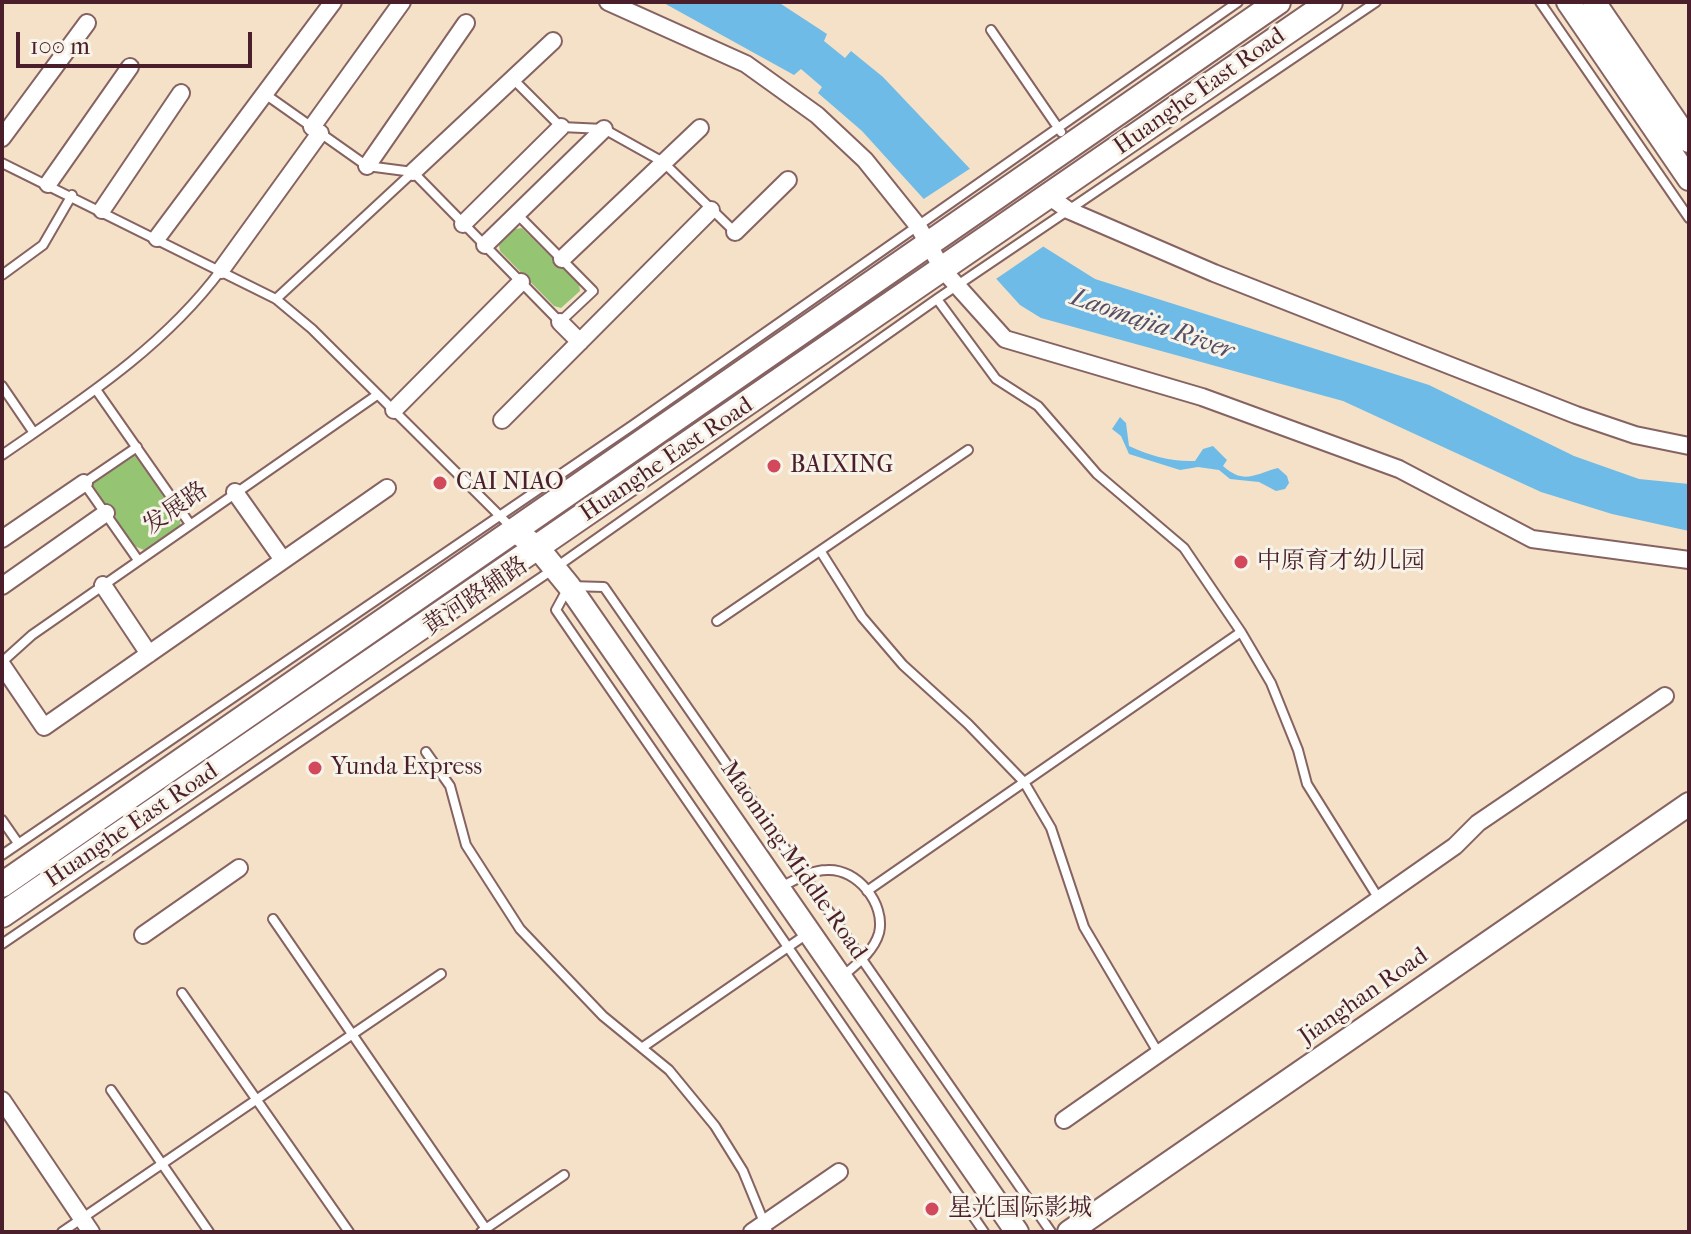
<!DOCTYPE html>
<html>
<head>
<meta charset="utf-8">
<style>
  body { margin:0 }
  #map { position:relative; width:1691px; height:1234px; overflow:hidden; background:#f4e1c7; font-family:"IM FELL French Canon",serif }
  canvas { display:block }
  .frame { position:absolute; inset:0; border:4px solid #4a1f2b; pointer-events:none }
  .scale { position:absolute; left:16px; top:32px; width:236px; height:36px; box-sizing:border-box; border:4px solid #4a1f2b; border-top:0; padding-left:10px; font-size:24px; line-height:28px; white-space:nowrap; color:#4a1f2b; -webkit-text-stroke:6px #f7f3e8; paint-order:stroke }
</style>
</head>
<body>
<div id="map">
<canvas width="1691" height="1234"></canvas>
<div class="frame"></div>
<div class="scale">100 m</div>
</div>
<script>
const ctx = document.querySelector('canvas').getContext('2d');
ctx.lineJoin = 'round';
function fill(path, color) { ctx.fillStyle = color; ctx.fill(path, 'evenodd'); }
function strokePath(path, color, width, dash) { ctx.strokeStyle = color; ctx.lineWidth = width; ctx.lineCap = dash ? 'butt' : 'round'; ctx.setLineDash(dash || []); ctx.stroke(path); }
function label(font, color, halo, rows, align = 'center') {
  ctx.font = font + ' "IM FELL French Canon","Noto Serif SC",serif'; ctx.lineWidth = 6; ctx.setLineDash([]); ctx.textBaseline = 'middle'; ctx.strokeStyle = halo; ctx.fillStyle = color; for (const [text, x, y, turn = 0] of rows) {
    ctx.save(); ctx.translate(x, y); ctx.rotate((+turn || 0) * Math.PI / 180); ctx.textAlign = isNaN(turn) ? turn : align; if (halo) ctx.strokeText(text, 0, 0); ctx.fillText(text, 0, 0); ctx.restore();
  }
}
const green = new Path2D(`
  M522 228 579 284 580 291 561 308 554 306 500 251 499 245 515 229Z
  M133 453 138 454 181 516 180 526 144 550 132 545 90 485Z`);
const water = new Path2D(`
  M662 2H778L827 34 824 41 845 58 851 51 883 77 1044 247 1095 279 1429 385 1574 456 1639 479 1689 484V531L1612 514 1541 492 1343 401 1041 318 1020 305 862 131 818 93 822 87 801 69 794 75Z
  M1120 417 1126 423 1129 446C1150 456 1172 462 1195 461L1203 449 1213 446 1227 460 1223 466C1244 485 1255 474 1278 468L1287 476 1289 483 1285 489 1276 491 1259 482 1230 479 1219 470 1198 467 1180 470 1129 454 1121 436 1112 429Z`);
const pier = new Path2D(`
  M974 166 1047 244 993 281 919 202Z`);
const lane = new Path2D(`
  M1540 2 1689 218
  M991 30 1061 132
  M514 80 561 127 604 129 663 162 735 232
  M265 94 367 166 413 172 560 322 593 291 517 214
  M2 163 276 299 312 329 512 528
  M2 275 43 245 72 195
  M276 299 413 172
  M937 299 996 379 1038 406 1097 474 1184 548 1241 632 1271 683 1298 750 1307 784 1379 899
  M2 386 34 433
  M97 391 190 524
  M137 447 84 483 138 560
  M2 455C80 401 163 348 221 270
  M821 552 862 617 903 665 968 724 1024 782 1051 828 1084 927 1159 1054
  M717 621 968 450
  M2 662 32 635 377 395
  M426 752 450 786 466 845 520 929 603 1016 669 1070 715 1126 743 1171 768 1232
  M2 820 18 843
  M2 855 633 425 1238 2
  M781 887C795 880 811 870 827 870 857 868 886 904 879 933 874 951 857 964 844 975
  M867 891 1241 632
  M273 919 486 1229
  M2 944 555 568 937 299 1376 2
  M182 993 349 1232
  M643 1047 807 934
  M111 1090 209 1232
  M62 1232 441 974
  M481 1232 564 1175
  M984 1232 556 610 569 586 604 587 1051 1232`);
const street = new Path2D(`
  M608 2 746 64 817 115 865 160 918 226 943 270 1005 339 1202 397 1399 469 1532 539 1689 560
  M312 127 402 2
  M2 138 87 23
  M367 166 466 23
  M413 172 553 41
  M48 184 130 67
  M1050 197 1068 210 1214 273 1576 415 1635 435 1689 446
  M102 210 181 93
  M463 224 561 127
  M735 232 788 180
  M157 238 333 2
  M485 245 604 129
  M562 259 700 128
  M221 270 320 133
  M560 322 580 342
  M394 410 521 282
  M502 420 711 210
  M235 492 283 560
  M2 539 84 483
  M103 585 149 654
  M2 586 106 513
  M2 665 44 727 387 488
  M143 935 239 868
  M2 1100 91 1232
  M1064 1120 1455 846 1478 823 1665 696
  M752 1232 839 1172`);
const secondary = new Path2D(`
  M1568 2 1689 179
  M1594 2 1689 141
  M522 536 538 548 569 586 1017 1232
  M1069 1232 1689 804`);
const primary = new Path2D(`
  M2 885 1278 2
  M2 915 1330 2`);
const markers = [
  [774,466,8,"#d1495b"],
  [440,483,8,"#d1495b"],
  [1241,562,8,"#d1495b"],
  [315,768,8,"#d1495b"],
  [932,1209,8,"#d1495b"]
];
const streetNames = [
  ["Huanghe East Road",1200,92,-35],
  ["Huanghe East Road",667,460,-34],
  ["发展路",176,509,-35],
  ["黄河路辅路",476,597,-34],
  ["Huanghe East Road",132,826,-34],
  ["Maoming Middle Road",793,861,55],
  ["Jianghan Road",1364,997,-35]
];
const poiNames = [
  ["BAIXING",790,466],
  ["CAI NIAO",456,483],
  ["中原育才幼儿园",1257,562],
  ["Yunda Express",331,768],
  ["星光国际影城",948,1209]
];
const waterNames = [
  ["Laomajia River",1152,325,19]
];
fill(green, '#95c473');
fill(water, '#6ebbe8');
fill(pier, '#f4e1c7');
strokePath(lane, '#866362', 12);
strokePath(street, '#866362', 20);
strokePath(secondary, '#866362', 26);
strokePath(primary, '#866362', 28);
strokePath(lane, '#fff', 8);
strokePath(street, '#fff', 16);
strokePath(secondary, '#fff', 22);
strokePath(primary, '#fff', 24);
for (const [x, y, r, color] of markers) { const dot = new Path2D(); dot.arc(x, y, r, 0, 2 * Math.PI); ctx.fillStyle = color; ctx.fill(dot); strokePath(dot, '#f7f3e8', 3); }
label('24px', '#4a1f2b', '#f7f3e8', streetNames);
label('24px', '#4a1f2b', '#f7f3e8', poiNames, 'left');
label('italic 26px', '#554e64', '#f7f3e8', waterNames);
</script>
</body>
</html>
